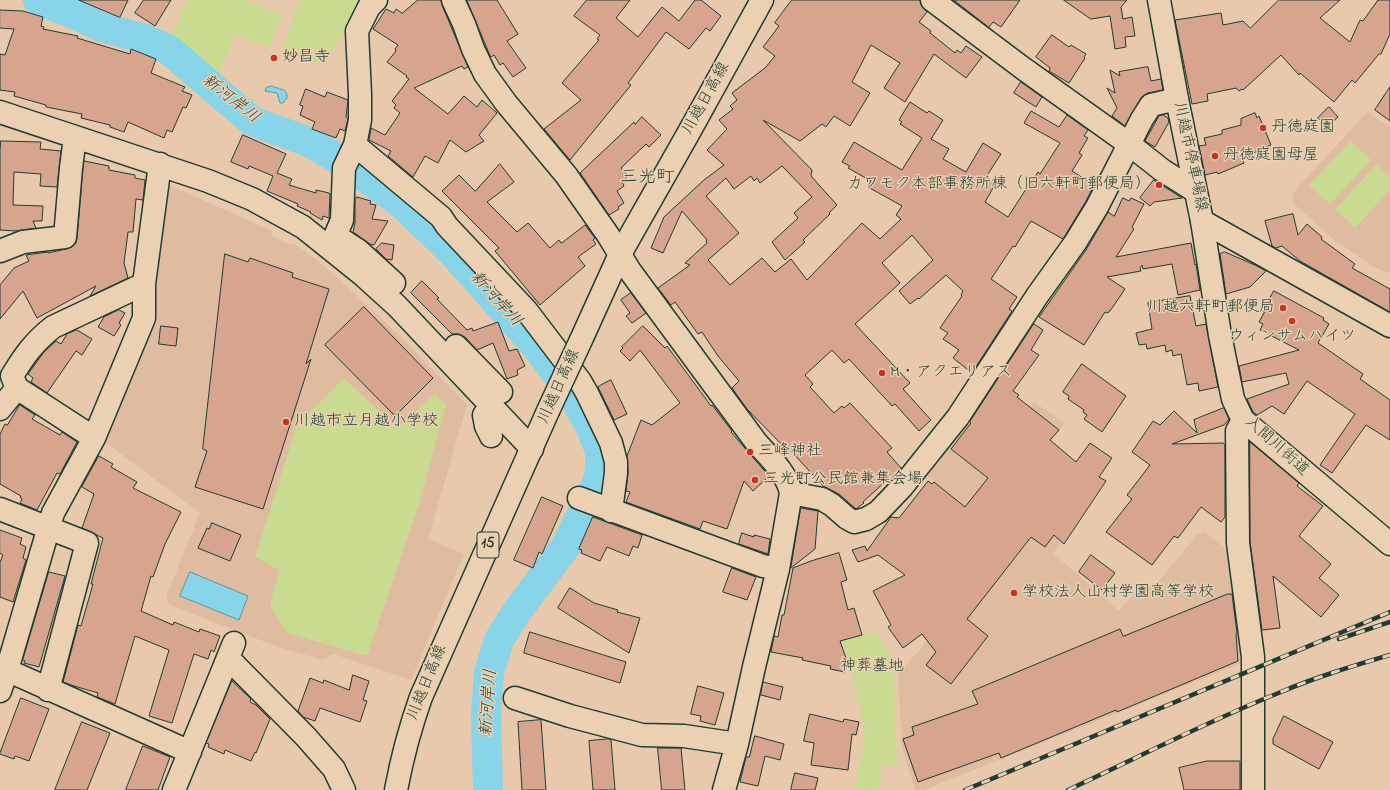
<!DOCTYPE html>
<html>
<head>
<meta charset="utf-8">
<style>
  body { margin:0 }
  canvas { display:block; background:#e8c9ab }
</style>
</head>
<body>
<canvas width="1390" height="790"></canvas>
<script>
const ctx = document.querySelector('canvas').getContext('2d');
ctx.lineJoin = 'round';
function fill(path, color) { ctx.fillStyle = color; ctx.fill(path, 'evenodd'); }
function strokePath(path, color, width, dash) { ctx.strokeStyle = color; ctx.lineWidth = width; ctx.lineCap = dash ? 'butt' : 'round'; ctx.setLineDash(dash || []); ctx.stroke(path); }
function label(font, color, halo, rows, align = 'center') {
  ctx.font = font + ' "Indie Flower","Klee One",sans-serif'; ctx.lineWidth = 3; ctx.setLineDash([]); ctx.textBaseline = 'middle'; ctx.strokeStyle = halo; ctx.fillStyle = color; for (const [text, x, y, turn = 0] of rows) {
    ctx.save(); ctx.translate(x, y); ctx.rotate((+turn || 0) * Math.PI / 180); ctx.textAlign = isNaN(turn) ? turn : align; if (halo) ctx.strokeText(text, 0, 0); ctx.fillText(text, 0, 0); ctx.restore();
  }
}
const built = new Path2D(`
  M1367 112 1390 127V273L1374 267 1332 238 1293 203V193Z
  M172 186 272 231 273 236 290 245 295 244 319 262 340 280 400 336 467 405 428 539 464 554 411 680 333 654 323 660 278 647 170 605 166 597 200 513 102 440 150 324 164 189Z
  M1034 402 1065 423 1030 469 1067 535 1053 553 1119 611 1144 582 1153 588 1197 535 1205 532 1232 554 1244 662 924 790H915L902 747 898 674 922 647 948 615 920 551 960 502 921 471 964 417 1002 446Z`);
const green = new Path2D(`
  M186 0H246L282 14 270 47 235 34 219 76 171 37Z
  M300 0H368L350 22 324 66 283 51 294 14Z
  M1351 141 1371 160 1330 204 1309 185Z
  M1376 165 1390 178V190L1355 228 1335 209Z
  M344 378 397 428 435 394 446 404 419 505 367 656 287 633 270 606 279 570 255 557 297 425Z
  M876 632 885 646 892 663 895 695 897 765H882L879 790H856L865 735 853 675 843 641Z`);
const water = new Path2D(`
  M272 86C278 90 288 87 287 98L283 103H280L277 93 265 91 266 88Z
  M190 572 248 596 239 620 180 596Z`);
const river = new Path2D(`
  M38 0 77 15 101 27 145 39 169 50 252 121 311 143 350 166 403 205 453 253 536 346 573 395 591 428 600 451V471L596 486 566 546 518 610 499 640 489 673 486 714 488 790`);
const building = new Path2D(`
  M79 0H128L120 17Z
  M144 0H171L155 26 135 13Z
  M418 0H441L442 5 468 67 464 69 462 66 414 88 448 114 464 96 477 107 482 100 497 113 479 135 484 141 466 152 450 140 438 163 425 156 413 177 388 156 391 151 369 140 371 128 385 135 400 113 394 108 396 105 392 101 409 79 406 77 407 76 387 62 396 51 395 49 398 45 373 29 386 9 394 13 396 9 402 13Z
  M467 0H497L518 34 507 41 526 68 513 77 503 63 500 65 494 55 491 57Z
  M587 0H630L616 18 638 37 662 7 679 21 695 0H701L721 16 710 31 706 28 689 49 666 32 628 83 631 85 570 160 544 129 581 100 562 83 599 40 597 39 600 35 574 16Z
  M792 0H920L921 5 927 12 919 22 931 31 930 33 955 53 957 50 961 53 966 46 982 57 966 78 934 54 905 102 884 88 900 63 871 45 852 82 870 93 850 126 834 116 826 127 822 124 800 141 763 120 812 170 811 176 837 205 829 213 830 214 803 240 805 242 785 260 772 242 798 218 794 213 812 197 782 166 760 183 757 178 754 181 751 176 734 189 726 178 706 196 739 233 708 260 730 285 762 258 775 272 791 259 807 280 862 223 880 239 901 219 896 215 902 206 868 187 871 181 848 168 850 166 842 162 854 142 902 170 922 138 900 124 902 122 899 120 910 102 927 113 929 111 943 120 931 139 949 149 943 159 966 172 983 143 1001 154 986 177 996 183 985 202 1008 217 1026 189 1027 190 1038 172 1040 174 1060 143 1024 123 1031 111 1059 127 1067 115 1088 130 1084 136 1088 138 1079 153 1082 155 1072 171 1094 185 1086 201 1063 239 1031 221 1015 247 1013 246 991 279 1017 297 1009 309 1012 311 972 373 953 358 959 350 943 339 948 333 940 328 962 296 961 295 963 291 946 275 919 299 918 298 910 304 899 291 933 260 912 235 882 263 900 283 855 324 910 383 903 389 931 420 919 431 895 404 892 406 849 359 844 363 832 350 805 375 813 384 810 387 834 413 842 406 844 408 850 403 892 448 887 452 901 468 890 482 888 479 863 502 864 503 856 509 839 494 823 486 792 452 790 453 747 409 732 388 739 381 718 356 702 332 698 334 675 302 671 305 658 288 690 265 685 263 707 243 706 241 707 240 682 211 663 253 651 248 664 217 704 180 724 165 707 150 727 129 719 120 733 109 730 106 737 100 732 93 765 68 775 56 763 47 779 26 775 23Z
  M954 0H1020L1001 27 993 22 989 27Z
  M1064 0H1127L1121 7 1123 19 1132 17 1135 36 1125 37 1126 47 1115 49 1110 16 1091 19Z
  M1279 0H1340L1320 18 1350 42 1360 20 1363 21 1378 0H1390V34L1381 54H1379L1355 83 1352 80 1334 102 1300 73 1299 75 1281 55 1243 90 1242 89 1239 91 1236 88 1207 94 1208 101 1192 104 1175 20 1221 13 1223 25 1243 21 1250 28Z
  M0 10 23 11 43 17 41 26 44 27 43 29 78 36 77 38 130 54 131 49 156 59 151 73 185 87 182 91 192 95 186 108 183 107 172 132 167 130 164 138 128 122 124 132 110 127V125L81 118 82 114 46 107V105L14 96 15 92 0 90V54L5 55 14 29 0 28Z
  M1052 35 1069 47 1071 45 1086 54 1084 57 1085 58 1069 83 1049 71 1050 68 1036 57Z
  M1148 67 1151 81 1161 79 1163 90 1148 93 1141 98 1125 126 1112 116 1117 108 1107 88 1115 93 1110 70 1120 76 1119 72Z
  M1021 82 1042 97 1036 107 1014 93Z
  M1390 87V121L1375 110Z
  M306 89 325 97 327 92 348 100 346 117 348 119 345 131 340 129 336 138 312 129 315 122 300 115 303 106 300 105Z
  M1329 107 1338 117 1327 127 1318 118Z
  M1255 113 1257 118 1259 116 1271 145 1242 158 1244 163 1218 174 1217 172 1205 175 1199 146 1206 145 1204 138 1222 134V130L1241 125V119Z
  M1163 115 1168 118 1169 122 1155 147 1145 141 1159 116Z
  M642 117 661 135 649 147 646 144 621 168 628 176 622 182 624 186 617 191 624 203 618 207 619 209 609 215 580 173 634 122 635 124Z
  M243 135 286 154 277 173 292 179 289 185 316 193V190L329 193V194H330L329 218 323 216 322 220 310 213 311 212 297 206 298 204 267 191 273 176 249 166 248 169 231 162Z
  M1 141 41 142 40 149 61 151 57 187 40 186 41 174 14 172 13 205 43 206 42 221H33L36 228 16 231 0 230V152Z
  M84 161 109 166V170L135 175V178L145 180 143 200 136 199 133 232H128L124 263 128 278 90 296 96 286 37 318 23 291 0 319V285L14 268 29 261 26 255 48 252V253L66 249 72 247 76 243 77 238Z
  M500 164 514 182 487 202 517 232 528 223 550 248 559 240 561 243 563 242 585 225 595 238 593 240 596 244 578 257 585 266 540 305 495 251 499 248 442 191 459 175 475 191Z
  M1154 180 1155 181 1182 198 1154 202 1150 206 1140 198Z
  M357 197 371 201 370 204 376 205 372 219 388 221 374 245 370 244 353 232 355 223V200Z
  M1123 198 1129 201 1131 198 1144 204 1132 227 1134 229 1116 257 1191 243 1195 265 1196 264 1200 290 1178 295 1172 264 1143 269 1142 265 1140 268 1141 271 1107 277 1125 289 1110 311H1109L1108 313 1105 312 1084 345 1039 317 1086 250 1108 212 1114 216Z
  M1293 214 1298 235 1307 224 1322 237 1321 239 1355 264 1352 268 1390 289V312L1300 261 1282 246 1276 248 1272 246 1265 221Z
  M382 243 394 245 392 260 386 259 376 249Z
  M1225 252 1257 266 1266 271 1250 287 1226 294 1220 254Z
  M225 254 248 262 250 258 293 273 292 277 329 289 306 364 311 359 263 509 195 487 207 451 203 449Z
  M422 281 439 298 437 299 467 330 472 328 473 331 498 322 509 351 517 349 525 366 517 370 518 375 507 379 493 343 477 350 465 337 459 334H452L411 293Z
  M1274 291 1324 318 1323 320 1329 324 1318 343 1363 374 1360 379 1390 400V440L1366 425 1332 473 1320 465 1355 414 1307 381 1284 414 1272 406 1257 415 1253 412 1247 399 1289 384 1286 373 1242 382 1239 366 1299 350 1260 330 1263 324 1259 322 1265 311H1263Z
  M631 293 646 313 632 323 626 316 630 313 621 300Z
  M1190 296 1196 326 1206 324 1218 387 1199 391 1198 383 1187 385 1181 354 1173 356 1172 350 1166 352 1165 345 1147 349 1146 344 1139 345 1136 333 1152 329 1148 303Z
  M364 307 433 378 395 416 325 345Z
  M119 310 125 313 119 323 121 325 114 336 98 327 104 317Z
  M1034 324 1043 330 1031 350 1039 355 1013 391 1019 395 1017 397 1059 430 1050 440 1076 462 1090 443 1112 458 1099 477 1106 481 1064 544 1054 535 1045 547 1031 537 967 619 988 636 951 684 926 665 936 652 922 634 903 648 888 627 891 625 873 591 905 575 878 555 858 562 852 550 865 546 867 551 891 517 899 518 928 481 932 484 934 482 965 507 988 478 951 449 971 423 970 422Z
  M161 326 178 328 176 346 159 344Z
  M643 326 665 348 667 346 711 406 712 405 732 431 731 432 769 476 753 491 744 481 727 529 703 521 700 529 626 502 630 492 626 491 628 473 627 456 641 420 652 425 680 403 640 350 630 361 620 351 623 348 622 347Z
  M77 330 92 339 82 355 76 351 47 393 31 382 33 378 28 374 44 352 56 341 61 344 67 334Z
  M1082 364 1126 396 1102 432 1084 419 1087 415 1083 412 1084 410 1068 399 1069 396 1063 392Z
  M611 380 627 414 614 420 598 387Z
  M20 405 35 415 32 419 60 435 62 432 77 442 60 474 57 473 37 510 20 503 22 499 20 497 21 496 0 484V434L5 424 7 425Z
  M1224 408 1229 419 1224 425 1172 444 1223 443 1225 445V517L1221 522 1201 507 1178 538 1174 536 1152 565 1106 532 1132 499 1127 495 1150 465 1132 452 1153 421 1160 425 1174 411 1197 433 1194 420Z
  M1250 442 1299 483 1297 486 1323 506 1299 536 1331 564 1319 578 1339 595 1321 617 1273 576 1280 628 1262 630 1250 542Z
  M99 456 113 464 111 467 137 482 133 488 181 512 165 544 153 577 151 576 141 611 173 625 174 622 199 632 200 629 220 636 214 652 211 650 208 659 194 654 172 723 149 716 169 650 135 636 115 704 97 697 98 693 74 686 63 682 78 625 81 626 93 584H91L103 538 82 528 94 494 82 487Z
  M542 497 563 506 542 554 539 552 533 568 514 560Z
  M801 508 818 511 815 549 791 568Z
  M593 517 642 535 638 548 633 546 629 556 607 547 600 561 581 553 582 550 579 549Z
  M212 523 241 535 230 561 198 548 207 528 209 529Z
  M0 530 22 538 20 544 26 547 23 558 26 560 13 602 0 597V562L3 555 0 553Z
  M742 533 754 537V535L770 539 768 554 739 544Z
  M839 553 847 580 841 582 848 610 854 608 862 635 840 641 847 661 845 672 830 669 831 666 802 660 803 658 771 652 774 636 778 637 782 615H784L793 568 811 561Z
  M1091 555 1115 573 1102 590 1079 572Z
  M732 568 756 577 747 600 723 592Z
  M49 572 65 576 39 667 24 663 25 661 23 660Z
  M570 588 594 603 618 610 617 612 640 618 629 653 558 608Z
  M1228 594H1232L1237 633 1236 634 1238 661 1117 712 1116 710 1001 758 999 753 918 782 903 739 914 735 912 727 978 704 972 691 1120 629 1123 636Z
  M530 632 626 662 620 683 524 653Z
  M353 675 369 681 363 700 367 701 360 722 320 708 315 721 303 717 298 711 310 678 323 683 324 680 349 690Z
  M232 681 251 699 250 702 256 705 270 719 256 753 255 752 251 761 225 750 224 754 208 747 209 744 206 743Z
  M763 682 783 687 780 700 761 695Z
  M698 686 724 693 715 725 700 721 701 716 691 714Z
  M21 698 49 709 29 761 15 756 14 759 0 754Z
  M810 714 843 722 844 719 859 722 856 735 852 734 848 770 811 765 814 743 804 741Z
  M1284 716 1333 742 1319 769 1273 744V739Z
  M541 720 546 790H522L518 722Z
  M82 722 110 733 87 790H55Z
  M755 736 784 744 780 760 765 756 758 786 740 782 746 757H749Z
  M609 739 611 740 615 790H593L589 741Z
  M143 746 170 757 158 790H126Z
  M658 748H681L685 790H662Z
  M1207 761H1240V790H1184L1179 768Z
  M795 773 818 778 815 790H791Z`);
const minor = new Path2D(`
  M453 0 464 24 473 49 485 74 506 103 566 175 608 235 630 271 756 442C769 457 787 473 791 493L778 569 754 667 737 744 724 790
  M932 0 1024 69 1129 144 1162 170 1195 191
  M0 112 208 181 252 199 303 227 364 276 397 306 532 449
  M355 145 441 217 447 226 526 310 580 381 587 393 611 443 616 462V473L611 511
  M1202 221 1220 335 1233 399 1243 420 1390 544
  M336 236 359 251 394 283
  M330 248 342 220 344 168 355 145 360 120V94L357 31 369 7 376 0
  M0 251 23 242 65 237 71 168 75 137
  M456 346 501 392
  M17 388 12 376C24 356 34 342 53 327L144 284
  M0 409 17 388 94 438
  M484 415 486 426 491 436
  M1243 420 1237 431 1238 543 1253 657V790
  M791 493 822 499 832 505 847 518 854 522 866 519 878 512 902 487 958 417 1037 296 1075 243 1097 207 1142 119 1151 105 1177 99
  M579 498 763 566 778 569
  M0 509 87 543 48 690
  M228 658 306 737 334 769 344 790
  M0 667 190 752
  M0 691 7 670 53 513 94 438 144 318V284L160 164
  M515 698 570 716 642 735 684 736 737 744
  M174 790 234 643`);
const major = new Path2D(`
  M1159 0 1177 99 1202 221 1390 326
  M581 340 620 254 688 134 762 0
  M396 790C402 758 410 728 421 697L548 411`);
const rail = new Path2D(`
  M1339 639 1390 622
  M965 790 1390 612
  M1068 790C1139 757 1208 721 1281 692 1316 677 1353 666 1390 655`);
const majorBridge = new Path2D(`
  M548 411 581 340`);
const markers = [
  [274,58,4,"#c8321e"],
  [1263,128,4,"#c8321e"],
  [1215,156,4,"#c8321e"],
  [1159,185,4,"#c8321e"],
  [1283,308,4,"#c8321e"],
  [1292,321,4,"#c8321e"],
  [882,373,4,"#c8321e"],
  [286,422,4,"#c8321e"],
  [750,452,4,"#c8321e"],
  [755,480,4,"#c8321e"],
  [1014,593,4,"#c8321e"]
];
const shields = [
  [488,545,22]
];
const shieldNames = [
  ["15",488,545]
];
const poiNames = [
  ["妙昌寺",282,58],
  ["丹徳庭園",1271,128],
  ["丹徳庭園母屋",1223,156],
  ["カワモク本部事務所棟（旧六軒町郵便局）",1151,185,"right"],
  ["川越六軒町郵便局",1275,308,"right"],
  ["ウィンサムハイツ",1292,337,"center"],
  ["M・アクエリアス",890,373],
  ["川越市立月越小学校",294,422],
  ["三峰神社",758,452],
  ["三光町公民館兼集会場",763,480],
  ["学校法人山村学園高等学校",1022,593]
];
const streetNames = [
  ["川越日高線",707,99,-61],
  ["川越市停車場線",1189,157,78],
  ["川越日高線",560,387,-66],
  ["入間川街道",1276,447,42],
  ["川越日高線",428,683,-68]
];
const parkNames = [
  ["神葬墓地",872,667]
];
const waterNames = [
  ["新河岸川",230,100,38],
  ["新河岸川",495,300,48],
  ["新河岸川",490,703,-86]
];
const quarterNames = [
  ["三光町",647,179]
];
fill(built, '#dfbba0');
fill(green, '#c8db90');
fill(water, '#88d4e8');
strokePath(water, '#5e98a0', 1);
strokePath(river, '#88d4e8', 30);
fill(building, '#d7a58d');
strokePath(building, '#1f3d34', 1);
strokePath(minor, '#1f3d34', 25);
strokePath(major, '#1f3d34', 25);
strokePath(minor, '#ebd1b2', 22);
strokePath(major, '#ebd1b2', 22);
strokePath(rail, '#1f3d34', 4.5);
strokePath(rail, '#ebd1b2', 3, [9]);
strokePath(majorBridge, '#1f3d34', 25, []);
strokePath(majorBridge, '#ebd1b2', 22);
for (const [x, y, r, color] of markers) { const dot = new Path2D(); dot.arc(x, y, r, 0, 2 * Math.PI); ctx.fillStyle = color; ctx.fill(dot); strokePath(dot, '#ebd1b2', 1.5); }
for (const [x, y, w] of shields) { const box = new Path2D(); box.roundRect(x - w / 2, y - 13, w, 26, 3); ctx.fillStyle = '#ebd1b2'; ctx.fill(box); strokePath(box, '#1f3d34', 1); }
label('bold 15px', '#1f3d34', null, shieldNames);
label('16px', '#1f3d34', '#ebd1b2', poiNames, 'left');
label('16px', '#1f3d34', '#ebd1b2', streetNames);
label('16px', '#274539', '#ebd1b2', parkNames);
label('italic 17px', '#24453d', '#ebd1b2', waterNames);
label('18px', '#1f3d34', '#ebd1b2', quarterNames);
</script>
</body>
</html>
